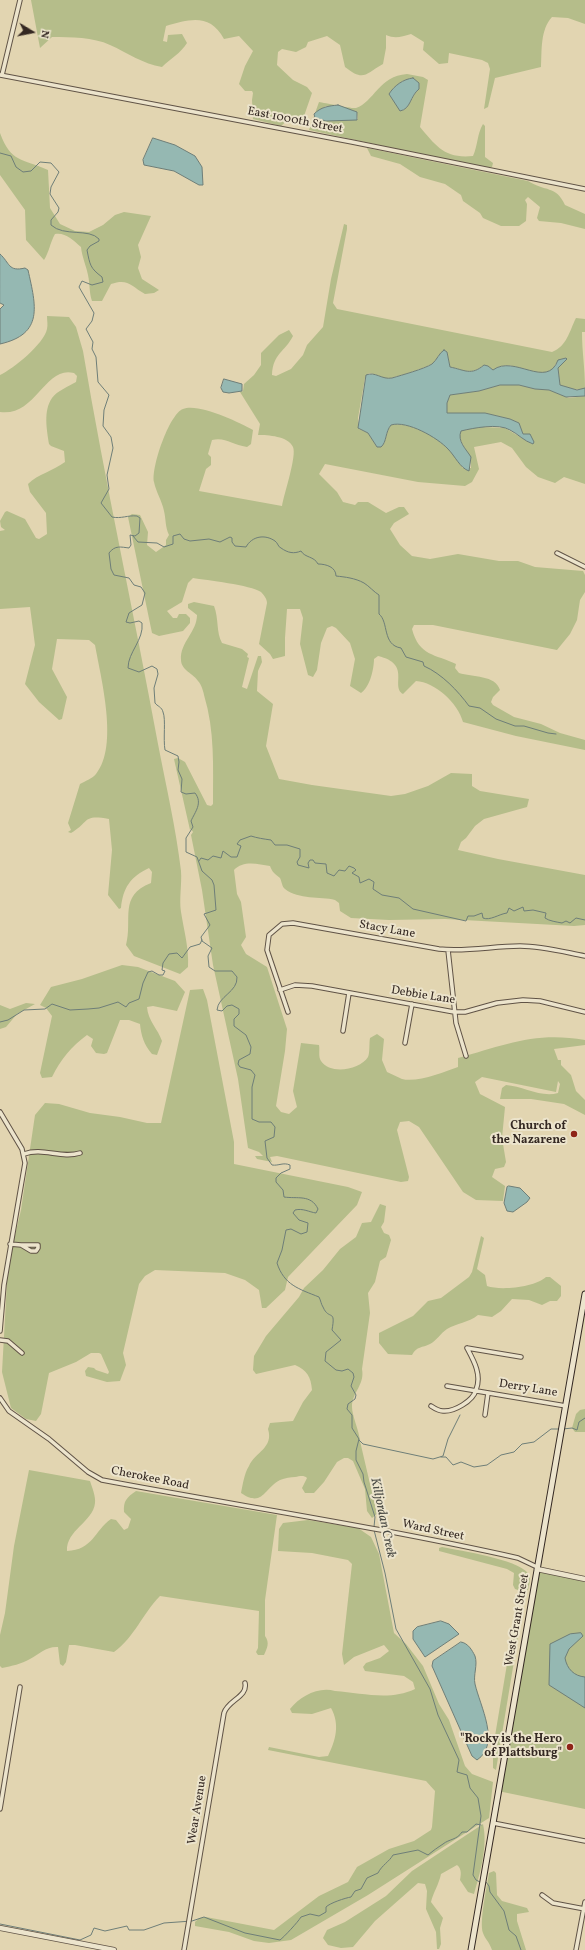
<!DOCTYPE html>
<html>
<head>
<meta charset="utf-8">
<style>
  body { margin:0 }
  #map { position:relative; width:585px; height:1950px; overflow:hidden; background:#e2d5b1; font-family:Vollkorn,serif }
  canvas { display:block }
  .north { position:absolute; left:12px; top:12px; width:40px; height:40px; -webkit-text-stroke:3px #ece4cc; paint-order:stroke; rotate:100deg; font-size:11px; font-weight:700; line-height:16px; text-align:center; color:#342822 }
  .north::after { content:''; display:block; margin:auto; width:14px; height:18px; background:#342822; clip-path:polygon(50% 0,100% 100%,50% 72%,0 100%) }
</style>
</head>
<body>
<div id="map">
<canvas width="585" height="1950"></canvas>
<div class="north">N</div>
</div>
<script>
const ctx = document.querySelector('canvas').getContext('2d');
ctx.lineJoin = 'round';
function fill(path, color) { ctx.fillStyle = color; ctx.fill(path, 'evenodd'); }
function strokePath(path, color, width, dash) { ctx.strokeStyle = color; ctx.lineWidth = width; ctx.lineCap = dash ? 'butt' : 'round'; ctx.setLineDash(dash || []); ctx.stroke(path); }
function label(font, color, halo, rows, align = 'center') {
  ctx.font = font + ' Vollkorn,serif'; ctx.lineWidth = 4; ctx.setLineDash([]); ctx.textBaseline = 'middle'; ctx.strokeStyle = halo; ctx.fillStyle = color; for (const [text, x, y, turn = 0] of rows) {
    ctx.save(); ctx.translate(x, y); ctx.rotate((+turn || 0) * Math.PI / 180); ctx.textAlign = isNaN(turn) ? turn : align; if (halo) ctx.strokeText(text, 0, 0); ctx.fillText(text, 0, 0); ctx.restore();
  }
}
const green = new Path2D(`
  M31 0H585V24L568 18 552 17C540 30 542 51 541 67L495 78 488 107 484 109 490 69 488 63 482 60 449 53 448 63 439 64 423 50 424 42 411 34C401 37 395 39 386 35V48L383 64C365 74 364 82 345 67L340 45 327 36 308 42 306 47 296 52 282 49 278 52 277 65 293 80 307 87 312 93 304 116 289 119 281 126 253 119 252 100 253 93 252 91H245L239 84 245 66 253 51 239 36 224 39C210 13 190 19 166 26L163 41 167 42 168 35 182 34 187 43C181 53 170 59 162 67 143 64 128 53 110 45 93 37 71 37 52 37L40 48Z
  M407 74 423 77 428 80 420 127C436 146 445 159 473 156 478 145 477 134 483 124L485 126V157L493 163 492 167H481L309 130 319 102C325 103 353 109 356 108 374 102 379 76 407 74ZM413 78 418 85 419 89C411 96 411 107 401 111L389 94C394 86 403 79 413 78ZM326 106 346 108 357 112 358 119 325 121 315 113Z
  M0 133C11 163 22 158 48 170L50 208 60 224 75 231 89 232 103 225 115 215 124 212 151 216 138 245 141 257 138 268 142 279 159 290 154 293 145 294C131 286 128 278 111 284L102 301H92C89 292 90 284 88 275 86 265 82 257 81 247 73 240 65 232 55 234 50 243 49 252 44 260L26 240 25 210 0 175Z
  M367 148 528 181C545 192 556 185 565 205L585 214V229L561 223 539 221 537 218 540 207 528 197 525 200 527 204 526 221 519 226H501L483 218 480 213 463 201 461 195 445 184 420 177 400 164 371 156Z
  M344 224 347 225V229L333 303 337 309 552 352C567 346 569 332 576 318L585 319V332H582C582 352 585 368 585 388 578 391 568 388 560 385L558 368 567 358C558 359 555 364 552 371 534 380 512 356 493 370L488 366 484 365C470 376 465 370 450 367L447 352 443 351C439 354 437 360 433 363 429 367 389 380 383 379 379 377 375 374 369 373L365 378 358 418 359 429 368 433 377 447H381C387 442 385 432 391 425L397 424 410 426 434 436 452 452 463 468H471C473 451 455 443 461 430L482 427 505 428 532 444 531 436 526 434H523L519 423 510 419 485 413H447V403L450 395 479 391 500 385H519L535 389 549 390 569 398 585 396V484L564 477 555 483 538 477 526 467 512 448 501 442 474 447 479 469 472 482 465 486 418 482 325 464 319 474 337 492 343 502 355 505 358 502H368L386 513 399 507H404L409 514 394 523 390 529 400 545 412 556 430 559 458 554 499 561H518L535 567 583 571 585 575V592L580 600 577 620 570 634 557 650 433 625H414L412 629C419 656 435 654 456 664L455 668 459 673C472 677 496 675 500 690L493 697 491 702 493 705 514 717 541 724 560 733 585 740V750L516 736 463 722C458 703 435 682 416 681L403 694C390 686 412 664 378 656L374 659C374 669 370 687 361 693L350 686 355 659 350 643 336 628 332 626 327 628 321 643 317 670 313 677 308 675 300 644 303 618 300 609H287L285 638V656L273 659 270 654 259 644 267 603C267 599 264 595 261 592 251 585 206 580 193 578L188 583 182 602 167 611 173 618H177L179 614H186L190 618V623L183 631 159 636 152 633 128 517 132 514 140 515 148 532 147 545 156 552 166 545V540L169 535C165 527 166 519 164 511 162 501 156 492 154 482 151 468 169 414 183 409 199 403 238 422 253 430L251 444 247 447C232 445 226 437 212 440L208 454 211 457V465L206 469 199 491 282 506C284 494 297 456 293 447 288 436 268 435 258 435L260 424 240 392 243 391 244 384 254 375 261 365V353L279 335 289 330 293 336C285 352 273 353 272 375L276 376 291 369 303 355 307 345 323 327 331 279Z
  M47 316 69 317 76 327 83 351C105 482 134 613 158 744 166 786 176 828 181 871 182 884 179 899 181 912 184 931 189 948 188 967L180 974 134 956 126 945C133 919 118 896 151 883L152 872 149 868C130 877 123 888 121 908L119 909 108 895 112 850 109 819C82 814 90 822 71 833L68 832 71 830 68 823 80 784C85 781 92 779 96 774 119 746 101 679 95 645L89 640 57 639 52 669 67 697 62 719 59 720 39 702 25 684 35 645 30 607 0 609V531L5 530 1 527 0 521 5 512 7 511 25 519 36 538 39 539 47 534 46 513 30 492 28 484C38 474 53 471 65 462L64 451 51 446 49 444C47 430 43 411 52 398 57 391 69 386 76 382L77 376 74 373C45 365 36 417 0 412V375C13 369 44 344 47 329 48 325 47 320 47 316Z
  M194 602 214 606C219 619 216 632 222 643L242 649 248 654 247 657 249 658 242 687 247 689 258 656H261L262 662 258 671 257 691 273 704 266 746 279 779 312 785 391 796 405 794 428 786 451 773 472 774V786L480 791 529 799 527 807 484 819 475 826 466 838 461 842 458 850 498 859 585 875V925L574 926 445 919 389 920 351 918 340 911 339 903 335 900C320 896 299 900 285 889 282 887 282 882 280 878 275 874 272 872 270 866 258 864 243 860 234 870L237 894 241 902 246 937 241 945 246 954 267 967 287 1029 285 1051 276 1106 281 1112 289 1114 297 1107 293 1091 301 1043 319 1045C320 1050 318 1057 321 1061 330 1075 360 1070 368 1057 370 1053 369 1043 370 1038L377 1034 384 1039 382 1060 387 1072C392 1074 397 1077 402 1079 417 1083 444 1072 458 1067V1058C504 1045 536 1031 585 1040V1045L554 1049 558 1060H561V1065L571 1075 576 1091 585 1100V1115L564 1104 531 1099H500L502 1088 506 1085C523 1086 541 1098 558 1093L560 1084 558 1081 556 1092 482 1077 475 1082 480 1094 505 1107 502 1138 506 1162 504 1167 495 1169 492 1177 505 1186 503 1201 476 1200 463 1192 419 1127 409 1121 400 1122 397 1130 409 1177 408 1181 401 1182 277 1156 270 1157 272 1162 257 1159 255 1156H263L259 1152 248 1148 238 1079 213 965 202 890 191 835 193 832 191 829 190 830 174 759 178 758 185 762 207 805 211 806 213 804C213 767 215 731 204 695 203 690 201 684 198 681 194 674 181 670 181 660 180 642 197 632 197 615L188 608V604Z
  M122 965 138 967 175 981 185 992 177 1011 153 1006 147 1007C148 1021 158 1029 162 1041L157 1055 152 1054C144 1045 141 1035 140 1024L129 1020H120L107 1053 104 1054 96 1053 91 1046 93 1039 87 1035C71 1047 61 1059 52 1077L42 1078 40 1073 52 1016 46 1008 40 1005 51 987 82 979Z
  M203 989 207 1000 234 1142V1164L348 1187 362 1192 357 1205 288 1277 285 1290 266 1308H262L259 1290 245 1280 225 1273 155 1270 145 1276 139 1284 123 1353 126 1365 120 1381 107 1382 86 1376 85 1371 88 1367 94 1368 96 1370 108 1374 109 1372 101 1354 99 1353H91L76 1362 49 1373 41 1414 36 1421 26 1419 11 1408 2 1372 8 1264 21 1210 35 1115 45 1103 59 1104 90 1113 120 1117 147 1123H161L190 990Z
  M26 1003 35 1004 17 1014 6 1027 0 1029V1005L10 1009Z
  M380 1204 386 1206 384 1222 381 1227 384 1233 389 1235 391 1240 386 1257 380 1261 375 1282 368 1293 370 1313 362 1369C365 1385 352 1392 352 1407 352 1416 359 1430 360 1441L377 1514 372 1518 367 1511 365 1489 353 1461 348 1458H344L337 1462 324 1482 314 1493H305L302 1488 307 1478C304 1475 300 1476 295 1477 291 1477 285 1478 280 1480 264 1488 263 1508 241 1493 243 1484 244 1474 249 1466 255 1452 274 1448 268 1429L270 1423 293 1421 303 1402 312 1390C311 1377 307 1370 295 1365L256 1374 253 1370 254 1356 266 1336 299 1297 304 1288 323 1270 340 1249 356 1237 362 1223 371 1222Z
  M481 1236 484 1238 477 1269 485 1275 487 1286C501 1291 535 1287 546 1277H550L561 1286V1296L557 1301H550L542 1305 529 1300 512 1299 501 1311 492 1317 478 1315C468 1323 457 1323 447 1329 441 1333 436 1341 430 1344 422 1348 417 1346 412 1355L388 1354 379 1343V1333L413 1316 428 1301 441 1298 469 1277 472 1272Z
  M585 1409V1432H575L572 1428 576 1414 580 1410Z
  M29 1470 90 1481C92 1487 96 1497 95 1503 93 1522 66 1530 67 1551 93 1550 94 1531 111 1519L116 1520 124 1530 128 1528 131 1519 124 1512C123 1501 127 1497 136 1491L277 1515 265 1600V1636C270 1643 267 1648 264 1655H258L256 1652 258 1648 259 1611 160 1596C143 1613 134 1638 114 1652L75 1645H69L66 1662 63 1666 60 1664 58 1647C47 1646 39 1654 30 1659 21 1664 12 1666 2 1668L0 1666V1635L5 1613 14 1546Z
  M308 1520 358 1528 371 1537 379 1554 394 1633 406 1644 423 1666 439 1704 449 1720 465 1766 472 1774 493 1782 489 1818 368 1895 291 1940 269 1943 254 1941 229 1932 195 1926V1922L199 1918 206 1917 274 1930 319 1896 348 1882 357 1867 389 1849 414 1841 431 1830 432 1827 435 1791 426 1781 268 1750 269 1747 319 1757 328 1756C336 1740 340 1724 331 1708L312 1714 292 1713 290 1709C300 1696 319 1686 335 1691 362 1693 390 1701 415 1689L413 1682 404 1676 365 1671 363 1667 366 1663 380 1658 389 1651 384 1645 354 1657 344 1665 342 1654 352 1564 348 1560 312 1553 278 1551 279 1529 283 1523Z
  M442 1547C462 1551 516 1559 528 1573 532 1577 529 1585 528 1590L524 1592 515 1589 513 1585 514 1573 507 1569 439 1551V1548Z
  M537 1569 585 1582V1809L498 1791Z
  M517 1618 521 1619 496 1770 493 1768V1748L514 1622Z
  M483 1824C488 1846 480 1873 474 1894L468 1892 460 1880C461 1875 462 1869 457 1865L441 1874C439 1884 433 1893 431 1902L443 1918 440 1928 441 1944 439 1949H437L436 1932 426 1909 427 1891 425 1884 418 1883 375 1921 353 1947 341 1948 328 1945 323 1938 327 1930 345 1922 386 1896 412 1871Z
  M494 1871 496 1873 497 1895 502 1901 527 1908 529 1912 517 1914V1921L526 1950H492C489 1941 485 1939 483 1933 479 1922 487 1887 489 1873Z`);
const water = new Path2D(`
  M413 78 419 83V89C410 96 411 109 400 111L389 94C394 86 403 79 413 78Z
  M338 105 357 112V120L326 121 315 118 314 114C321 107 328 106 338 105Z
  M153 138 175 145 195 156 202 167 203 185H199L174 171 144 165 143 160Z
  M0 254C10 263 8 272 25 268L28 270C36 306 44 334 0 344V309L4 305 0 303Z
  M444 350 447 352 450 367C465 370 471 376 484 365L488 366 493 370C514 354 547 390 558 360L566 358 567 359 558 368 560 385 577 390 585 388V396L566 397 549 390 535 389 519 385H500L479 391 450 395 447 403V413H485L510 419 519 423 523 434H530L534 442 533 444C524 441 518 434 510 430 499 423 473 428 461 431 457 441 466 449 471 457L469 471C460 468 455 456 448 449 438 438 407 420 391 425 385 432 387 442 381 447H377L368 433 358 428 366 375C375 371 382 380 392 378 402 375 424 369 432 364 437 360 439 353 444 350Z
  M224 379 242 384V391L229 393 223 392 221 388Z
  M509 1186 520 1188 530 1198 527 1202 513 1212 507 1211 504 1203 507 1187Z
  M441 1621 449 1624 459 1634 425 1657 413 1639V1631L417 1627Z
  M581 1633 583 1636 569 1649 565 1658C567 1669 574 1676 585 1677V1708L549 1685 550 1644 570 1634Z
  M461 1642C468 1643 472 1650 475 1656 478 1665 473 1675 475 1684 480 1706 501 1744 477 1760L472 1756 432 1666 433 1661Z`);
const stream = new Path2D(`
  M0 153 11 156 16 167 23 172 31 171 40 162 51 163 59 172 51 187 50 194 59 208 58 212 51 220V225C64 237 89 228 99 239V241L90 246 87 250C90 265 90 268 102 277L103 282 92 285 82 281 79 287 94 313 92 321 86 329 93 342 92 349 96 357 98 382 109 395 104 410 103 426 111 437 113 448 107 475 109 489 101 503 112 517C121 519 128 515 137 516L140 518 139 533 135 536 130 535 131 545 129 548C121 547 115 545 109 553L111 569 114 575 129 578 134 585 141 587 145 593 142 605 129 613 126 622 130 623 139 621 142 623C144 640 128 652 128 668L139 672 152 666 157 669 158 674 154 688 155 703C157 706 162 707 163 712 166 719 163 739 165 750L178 756 179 762 178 770 182 779 181 792 186 794 195 793C203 803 195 812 191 821L193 827 186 838V852L197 857 202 871 212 880 214 885 216 910 204 914 210 925 201 937 202 941 212 948 208 956 209 967 215 971H232L237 977C238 992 218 996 217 1010L222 1011 227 1006 232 1005 239 1009V1014L234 1019V1026L246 1035 251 1047 250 1054 239 1060 238 1064 240 1067 251 1070 255 1075 252 1087V1119L259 1122H271L275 1127 274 1137 265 1141 267 1158 272 1165C279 1166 283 1162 290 1165V1169L281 1173 276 1178V1182L283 1190 284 1197C297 1199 311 1194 318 1209L316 1213C309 1212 303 1208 295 1210L293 1213 299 1220 308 1223 307 1232 301 1234 291 1229 286 1230 282 1250 277 1263C284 1285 299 1289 319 1297 321 1301 321 1304 323 1307 329 1321 336 1308 332 1330L341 1340 326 1352 325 1361 336 1370 342 1371 348 1369 353 1373 354 1377 351 1386 356 1395 355 1399 348 1404 347 1409 352 1415V1428L359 1439 356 1451V1460L363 1474 364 1482 375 1517 374 1527
  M133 536 138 542 157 543 164 547 173 544V536L180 534 184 539 190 541 209 539 220 542 230 537 232 538V542L235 546 246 547C252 536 265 534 275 541 278 543 278 547 281 548 288 553 294 554 301 551 305 558 314 556 318 564 326 564 336 567 336 576 345 577 355 578 364 583 369 586 374 592 379 595V614C389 622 382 645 401 648L406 657 423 662 424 666C442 674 458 691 469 706L480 708 496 719 515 726H524L548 733 556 734
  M199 861 201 858 208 860 213 856 221 858 223 851 231 857H237L241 846 237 844 240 840 251 836C257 838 264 839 271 840L275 845H287L300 849V857L297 862 298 865 309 868 308 863 310 860H313L315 863 326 864 327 873 334 876 339 870 345 871 349 866 354 868 356 870 352 873 359 877 360 883 369 879 374 882 373 889 382 895 399 898 413 909 466 921 468 916H474L482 913 483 918C490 921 499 914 507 913L509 908 514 911 523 907 524 911 533 910 546 913 545 918C549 921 557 922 562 923L566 921 570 923 576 918 585 920
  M0 1022 8 1020 24 1010 45 1009 52 1004 70 1010 88 1009 99 1008 118 1002 126 1007 129 1003 139 999 143 983 148 972 152 971 159 975H163L165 971 162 970 163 963 169 954 177 953 182 958 190 947 200 944 202 940
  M563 1429 572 1428 577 1430 579 1422 585 1418
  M359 1440 363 1444 433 1459 443 1456 448 1439 460 1415
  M441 1457H446L453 1465 461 1462 474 1467 487 1465 501 1455 514 1452 522 1444 534 1442 551 1429H560
  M374 1530 385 1573 396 1629 430 1689 438 1715 459 1760 457 1772 467 1775 470 1788 478 1798 481 1816 473 1875 476 1880 480 1882
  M486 1882 489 1886 490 1892 504 1911 509 1930 516 1936 521 1950
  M0 1924 80 1940 91 1935 94 1928 105 1931 127 1926 129 1930H144L164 1923 192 1921 204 1917 245 1933 280 1940C284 1937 298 1922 301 1917L310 1914 319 1916 326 1912V1907C330 1903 345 1898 351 1897L355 1891 361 1889 367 1878 378 1873C382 1865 389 1862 393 1855L418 1850 428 1855C434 1850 437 1848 443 1844 449 1839 457 1840 462 1832H467L476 1824 481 1825`);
const minor = new Path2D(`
  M0 75 352 142 585 189
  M2 75 20 0
  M557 553 585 567
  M448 950 456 1023 466 1056
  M280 990 295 985 312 986 454 1012H465L497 1003 523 1000 540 1001 585 1012
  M288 1012 267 950 269 935 282 924 293 923 439 949C467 952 493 946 520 946 542 946 564 952 585 956
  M343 1031 349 993
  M405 1043 412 1004
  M0 1112 22 1149 25 1163 4 1285 0 1331
  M24 1154C43 1147 61 1159 80 1153
  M10 1244 21 1245
  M21 1245H38V1248L36 1251H31Z
  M0 1340 8 1341 22 1353
  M467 1348 521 1357
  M447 1386 566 1406
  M0 1398 9 1411 49 1439 88 1472 102 1480C240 1506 380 1527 518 1558L537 1567
  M431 1406C434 1408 439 1411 443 1411 454 1412 473 1401 476 1390 482 1375 474 1361 467 1348
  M485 1415 488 1393
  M0 1809 20 1687
  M493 1823 585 1841
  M542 1895 553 1903 585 1909
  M184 1950 224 1713C228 1700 248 1697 245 1683
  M576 1950 585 1902`);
const tertiary = new Path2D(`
  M537 1569 585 1579
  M0 1928 114 1950`);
const secondary = new Path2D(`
  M471 1950 585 1294`);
const markers = [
  [574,1134,4,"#8f2418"],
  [570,1747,4,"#8f2418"]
];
const streetNames = [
  ["East 1000th Street",295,121,11],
  ["Stacy Lane",387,930,10],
  ["Debbie Lane",423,996,9],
  ["Derry Lane",528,1389,9],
  ["Cherokee Road",150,1479,11],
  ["Ward Street",433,1531,12],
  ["West Grant Street",518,1620,-80],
  ["Wear Avenue",198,1810,-81]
];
const poiNames = [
  ["Church of",566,1127],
  ["the Nazarene",566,1141],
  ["\"Rocky is the Hero",562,1740],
  ["of Plattsburg\"",562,1754]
];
const waterNames = [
  ["Killjordan Creek",382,1518,78]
];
fill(green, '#b5bd8a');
fill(water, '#95b8b2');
strokePath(water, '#6e7e78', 1);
strokePath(stream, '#6e7e78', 1);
strokePath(minor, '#605346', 5.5);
strokePath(tertiary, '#605346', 6);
strokePath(secondary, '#342822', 7);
strokePath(minor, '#ece4cc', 3.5);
strokePath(tertiary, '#ece4cc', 4.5);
strokePath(secondary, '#ece4cc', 5);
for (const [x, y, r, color] of markers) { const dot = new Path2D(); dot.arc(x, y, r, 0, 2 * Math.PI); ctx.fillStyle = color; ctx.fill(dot); strokePath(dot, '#ece4cc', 1.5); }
label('12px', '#342822', '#ece4cc', streetNames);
label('bold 12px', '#342822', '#ece4cc', poiNames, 'right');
label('italic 13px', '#4c4c46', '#ece4cc', waterNames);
</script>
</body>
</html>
